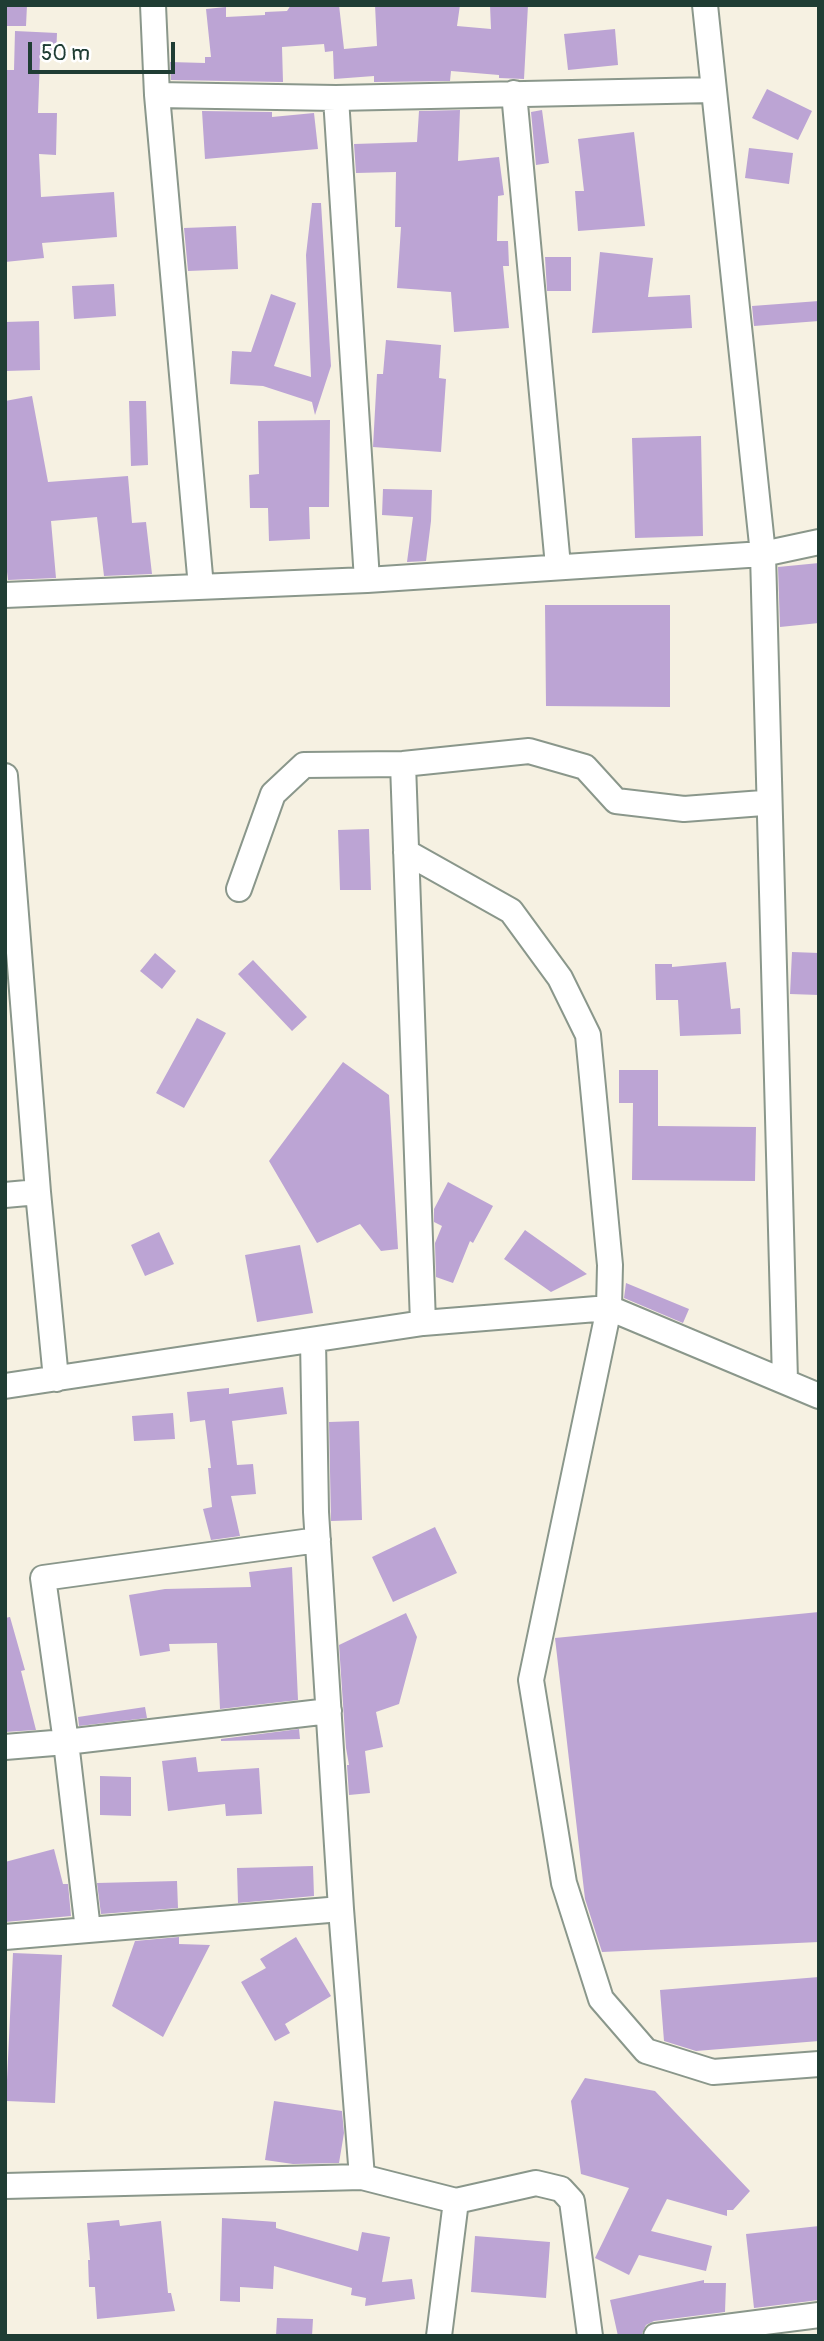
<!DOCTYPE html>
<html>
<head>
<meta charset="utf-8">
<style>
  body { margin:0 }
  #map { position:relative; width:824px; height:2341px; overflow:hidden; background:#f6f1e2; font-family:Pangolin,sans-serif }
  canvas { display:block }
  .frame { position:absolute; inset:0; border:7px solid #1f3d34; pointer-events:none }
  .scale { position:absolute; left:28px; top:42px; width:147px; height:32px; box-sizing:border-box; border:4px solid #1f3d34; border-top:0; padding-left:9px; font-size:21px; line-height:24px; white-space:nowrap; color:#1f3d34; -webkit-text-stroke:5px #fff; paint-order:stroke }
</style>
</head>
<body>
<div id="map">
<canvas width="824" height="2341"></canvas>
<div class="frame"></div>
<div class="scale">50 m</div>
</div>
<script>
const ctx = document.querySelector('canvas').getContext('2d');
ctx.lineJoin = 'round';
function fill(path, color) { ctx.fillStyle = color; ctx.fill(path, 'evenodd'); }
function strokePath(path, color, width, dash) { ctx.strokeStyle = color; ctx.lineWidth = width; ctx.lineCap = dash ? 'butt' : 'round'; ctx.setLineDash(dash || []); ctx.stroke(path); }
const building = new Path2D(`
  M5 5H27L26 26H5Z
  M291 5H339L344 49 377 46 375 5H460L457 26 491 29 490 5H528L524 79 499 78V75L451 71 450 81 374 82V76L334 79 333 51 325 52 324 44 282 47 283 82 171 80 170 62 205 63V57H211L206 9 226 7V17L265 15V12L287 11Z
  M615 29 618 65 568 70 564 34Z
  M15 31 57 33 56 58 40 57 38 113H57L56 155 39 154 41 197 114 192 117 237 42 243 44 258 5 262V70H14Z
  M767 89 812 111 798 140 752 118Z
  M460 110 458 161 499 157 504 195 498 196 497 241H508L509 266H503L509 328 454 332 451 292 397 288 401 227H395L396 172 356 173 354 144 417 142 419 111Z
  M542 110 549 163 536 165 531 112Z
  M202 111 272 112V117L314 113 318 149 205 159Z
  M634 132 645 226 578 231 575 191H584L578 139Z
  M749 148 793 153 789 184 745 178Z
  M312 203H321L331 366 315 415 312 402 263 386 230 384 232 351 251 352 271 294 296 303 274 366 311 377 306 255Z
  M236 226 238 269 188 271 184 228Z
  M600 252 653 258 648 297 690 295 692 328 592 333Z
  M545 257H571V291H547Z
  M114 284 116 316 74 319 72 286Z
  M819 301V321L754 326 752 306Z
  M39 321 40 370 5 371V322Z
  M386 340 441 345 439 378 446 379 441 452 373 447 377 374H383Z
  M32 396 48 482 128 476 132 523 146 522 152 574 104 576 97 517 51 521 56 578 8 580 5 555V401Z
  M129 401H146L148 465 131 466Z
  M330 420 329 507H309L310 539 269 541 268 508H250L249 475 259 474 258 421Z
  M701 436 703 536 635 538 632 438Z
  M383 489 432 490 431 521 426 561 407 562 413 517 382 515Z
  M819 563V623L780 627 778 567Z
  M545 605H670V707L546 706Z
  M369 829 371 890H340L338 830Z
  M792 952 819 953V995L790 994Z
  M155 953 176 971 162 989 140 971Z
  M253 960 307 1017 292 1031 238 974Z
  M726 962 731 1009 740 1008 741 1034 680 1036 678 1000H656L655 964H672V967Z
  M197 1018 226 1033 184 1108 156 1093Z
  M343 1062 389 1095 398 1249 381 1251 360 1224 317 1243 269 1161Z
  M619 1070H658V1126L756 1127 755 1181 632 1180 633 1103H619Z
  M448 1182 493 1206 473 1243 470 1241 453 1283 436 1277 435 1243 442 1226 434 1222V1209Z
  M525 1230 587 1274 551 1292 504 1259Z
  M159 1232 174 1264 145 1276 131 1245Z
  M300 1245 313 1313 257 1322 245 1255Z
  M626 1283 689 1309 683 1323 624 1298Z
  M283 1387 287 1414 232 1421 237 1465 253 1464 256 1494 231 1496 240 1536 211 1540 203 1509 212 1507 208 1468H211L205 1420 190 1422 187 1392 229 1388V1394Z
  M173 1413 175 1439 134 1441 132 1416Z
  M359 1421 362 1520 331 1521 329 1422Z
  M435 1527 457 1573 393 1602 372 1557Z
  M292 1567 298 1700 220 1709 217 1643 169 1644 170 1651 140 1656 129 1595 165 1589 251 1587 249 1572Z
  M819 1612V1942L602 1952 585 1899 555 1638Z
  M406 1613 417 1637 399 1704 376 1712 383 1747 365 1751 370 1793 349 1795 347 1765H349L346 1748 339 1645Z
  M10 1617 25 1670 21 1671 36 1730 5 1732V1618Z
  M145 1707 147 1718 79 1726 78 1717Z
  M299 1729 300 1739 221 1741V1739Z
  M196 1757 198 1772 259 1768 262 1814 226 1816 225 1804 168 1811 162 1761Z
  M100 1776 131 1777V1816L100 1815Z
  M54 1849 63 1884H68L71 1916 5 1922V1862Z
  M313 1866 314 1896 238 1903 237 1868Z
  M177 1881 178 1908 101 1914 97 1883Z
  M179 1937V1944L210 1945 163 2037 112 2006 135 1941Z
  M296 1937 331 1996 285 2024 290 2033 275 2041 241 1982 266 1968 260 1959Z
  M13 1953 62 1955 55 2103 6 2101Z
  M819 1977V2041L696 2051 664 2041 660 1990Z
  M585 2078 655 2091 750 2191 733 2210H727V2216L667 2199 651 2231 712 2246 706 2271 639 2255 629 2275 595 2258 629 2188 581 2174 571 2101Z
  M274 2101 342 2111 344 2133 339 2163 293 2164 265 2160Z
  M222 2218 276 2222V2228L358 2251 362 2232 390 2237 382 2282 412 2279 415 2299 365 2306 366 2298 351 2295 352 2288 274 2266 273 2289 240 2287V2302L220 2301Z
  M119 2220 120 2226 161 2221 168 2293H171L175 2311 97 2319 95 2287H89L88 2260H90L87 2223Z
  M819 2226V2300L754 2308 746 2234Z
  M475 2236 550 2242 546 2298 471 2292Z
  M704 2280V2283H726L725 2312 654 2321 646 2325 641 2336H618L610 2300Z
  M277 2318 313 2319 312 2336H276Z`);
const minor = new Path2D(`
  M153 5 157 95 201 587
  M705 5 763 554 785 1380
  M514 93 558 566
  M157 95 336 98 713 90
  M336 98 367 580
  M5 595 367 580 763 554 819 542
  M403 764 423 1323
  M5 776 38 1192 56 1379
  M406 852 511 911 560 978 588 1035 610 1265 609 1308 531 1680 564 1883 601 1999 646 2051 713 2072 819 2064
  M239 889 273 794 304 765 403 764 529 751 585 767 616 801 684 809 763 803
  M5 1195 38 1192
  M313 1340 316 1512 341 1909 362 2177 456 2201 439 2336
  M5 1386 423 1323 609 1308 819 1396
  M318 1540 43 1578 66 1742 329 1711
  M5 1747 66 1742 88 1930 5 1937
  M88 1930 341 1909
  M5 2186 362 2177
  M456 2201 536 2183 561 2189 572 2201 590 2336
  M656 2336 819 2315`);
fill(building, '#bca4d4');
strokePath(minor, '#8a978b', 28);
strokePath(minor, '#fff', 24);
</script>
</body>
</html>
